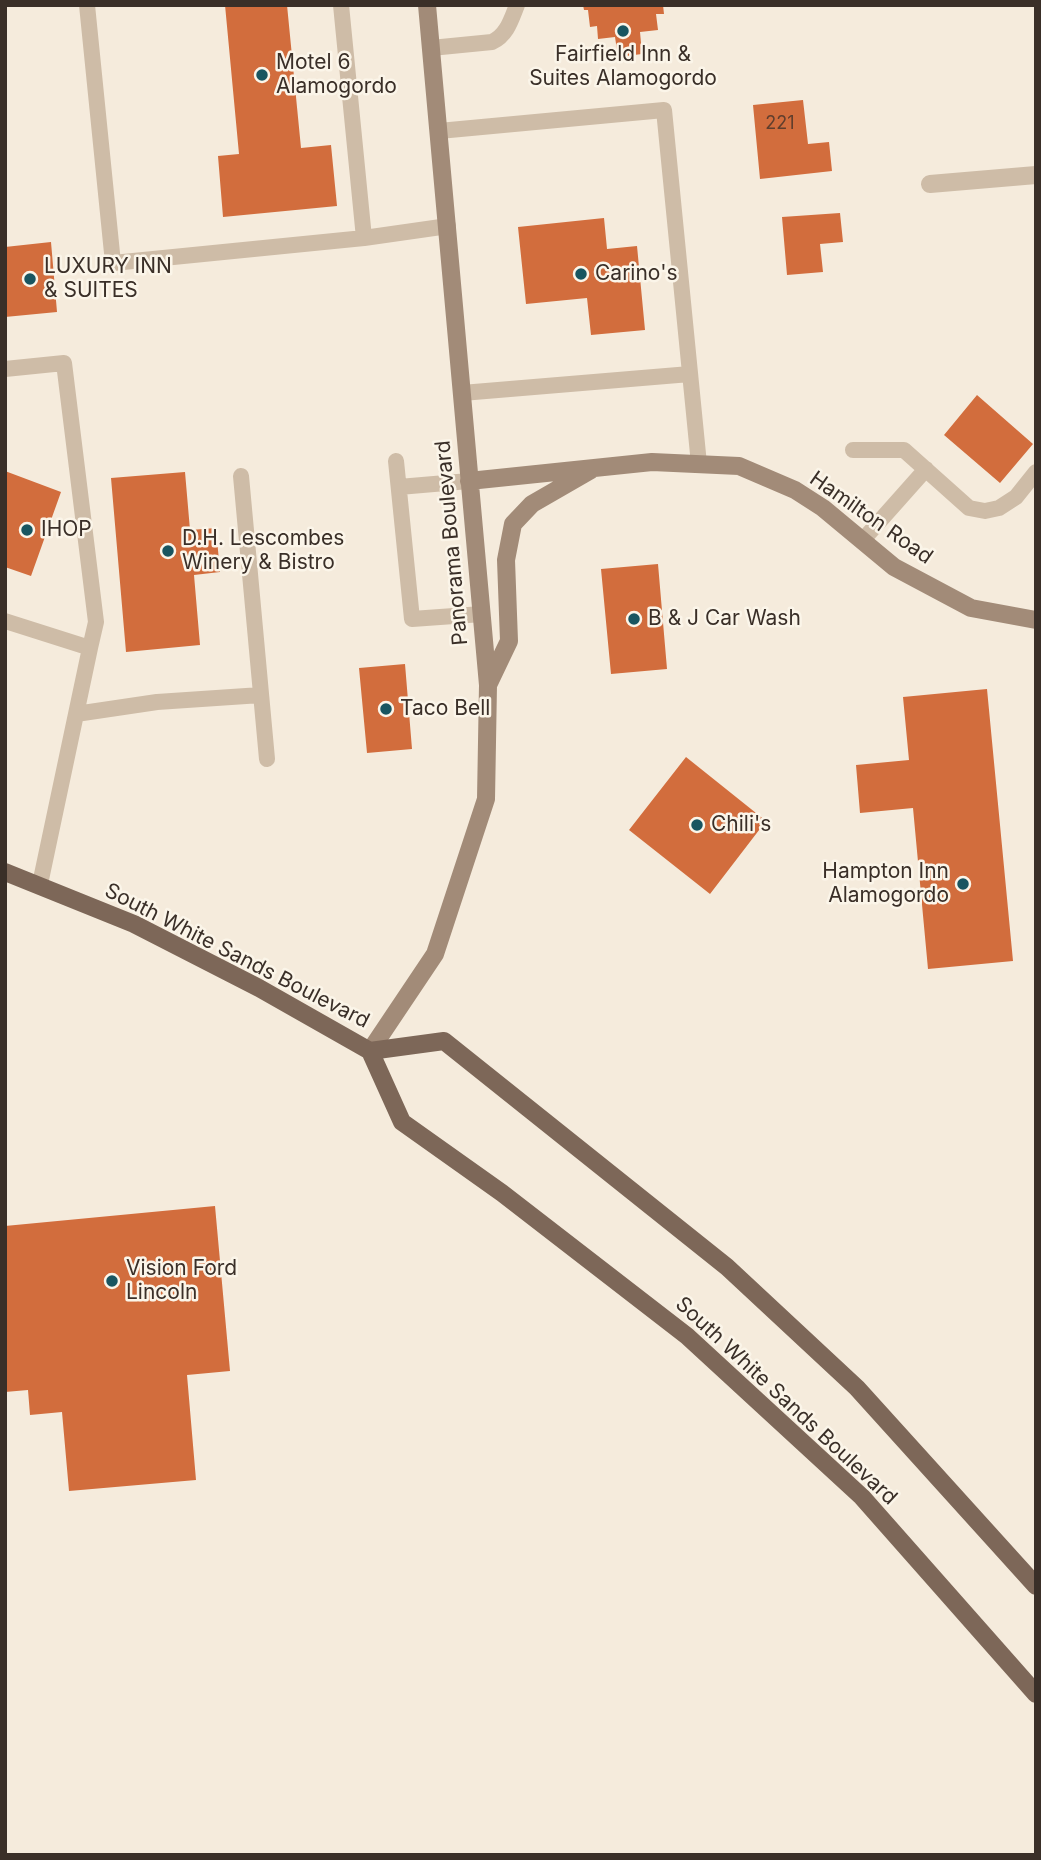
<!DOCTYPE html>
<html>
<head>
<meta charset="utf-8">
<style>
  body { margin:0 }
  #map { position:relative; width:1041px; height:1860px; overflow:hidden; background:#f5ebdc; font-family:Inter,sans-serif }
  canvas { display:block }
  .frame { position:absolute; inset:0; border:7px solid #3a2f28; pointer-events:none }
</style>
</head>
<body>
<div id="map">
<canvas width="1041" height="1860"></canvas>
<div class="frame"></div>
</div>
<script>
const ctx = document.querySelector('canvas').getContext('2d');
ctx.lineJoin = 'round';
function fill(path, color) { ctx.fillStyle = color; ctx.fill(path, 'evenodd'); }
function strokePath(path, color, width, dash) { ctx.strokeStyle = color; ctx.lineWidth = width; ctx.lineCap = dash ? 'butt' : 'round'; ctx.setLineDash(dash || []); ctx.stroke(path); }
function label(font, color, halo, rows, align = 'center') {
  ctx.font = font + ' Inter,sans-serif'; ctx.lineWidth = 5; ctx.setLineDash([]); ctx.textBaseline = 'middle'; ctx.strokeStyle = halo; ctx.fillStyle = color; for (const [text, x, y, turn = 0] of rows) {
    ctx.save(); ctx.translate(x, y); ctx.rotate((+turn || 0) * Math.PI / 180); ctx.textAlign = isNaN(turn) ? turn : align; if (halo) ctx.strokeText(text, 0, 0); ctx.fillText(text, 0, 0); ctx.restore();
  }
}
const building = new Path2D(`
  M225 5H287L301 148 331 145 337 206 223 217 218 156 239 154Z
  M583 5H663L664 14H656L658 30 640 32 642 54 618 57 615 37 598 39 597 26 590 27 588 10H584Z
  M803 100 808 144 829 142 832 171 760 179 753 105Z
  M840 213 843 242 820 244 823 272 787 275 782 217Z
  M604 218 607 249 637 246 645 330 591 335 587 298 526 304 518 227Z
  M51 242 57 312 5 317V247Z
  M977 395 1033 444 1000 483 944 435Z
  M5 471 61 492 31 576 5 567Z
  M185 472 190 530 216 528 220 572 194 575 200 645 126 652 111 478Z
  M658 564 667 669 611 674 601 569Z
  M405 664 412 749 367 753 359 668Z
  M987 689 1013 961 928 969 913 808 860 813 856 765 909 760 903 697Z
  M686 757 766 821 710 894 629 830Z
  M215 1206 230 1371 187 1375 196 1480 69 1491 62 1412 30 1415 28 1390 5 1392V1226Z`);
const lane = new Path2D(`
  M87 5 113 263 364 238 448 226
  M341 5 364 238
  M431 48 492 42C507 35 511 20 517 5
  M439 131 664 110 699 464
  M5 369 64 363 96 622 90 648
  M462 393 690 374
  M853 450H904L969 508 985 511 999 508 1016 497 1036 472
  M396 461 412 619 482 614
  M241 476 267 759
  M399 487 469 481
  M862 541 926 469
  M5 621 90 648 40 884
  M76 714 157 702 261 695`);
const street = new Path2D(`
  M930 184 1036 175`);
const secondary = new Path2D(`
  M469 481 652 462 739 466 795 490 823 508 894 567 971 608 1036 620
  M488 685 509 641 506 560 513 524 532 504 591 470
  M370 1051 435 954 486 799 488 685 427 5`);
const primary = new Path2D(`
  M5 872 134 924 259 988 370 1051 444 1041 727 1267 857 1388 1036 1586
  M370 1051 402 1122 502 1193 687 1336 862 1497 1036 1694`);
const markers = [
  [623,31,7,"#195560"],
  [262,75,7,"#195560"],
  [581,274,7,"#195560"],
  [30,279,7,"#195560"],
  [27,530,7,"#195560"],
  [168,551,7,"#195560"],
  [634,619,7,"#195560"],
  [386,709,7,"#195560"],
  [697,825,7,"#195560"],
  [963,884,7,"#195560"],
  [112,1281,7,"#195560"]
];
const numberNames = [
  ["221",780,124]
];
const poiNames = [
  ["Fairfield Inn &",623,55,"center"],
  ["Suites Alamogordo",623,79,"center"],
  ["Motel 6",276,63],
  ["Alamogordo",276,87],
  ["LUXURY INN",44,267],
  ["& SUITES",44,291],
  ["Carino's",595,274],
  ["IHOP",41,530],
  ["D.H. Lescombes",182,539],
  ["Winery & Bistro",182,563],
  ["B & J Car Wash",648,619],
  ["Taco Bell",400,709],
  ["Chili's",711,825],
  ["Hampton Inn",949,872,"right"],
  ["Alamogordo",949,896,"right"],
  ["Vision Ford",126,1269],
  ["Lincoln",126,1293]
];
const streetNames = [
  ["Hamilton Road",871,518,35],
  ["Panorama Boulevard",452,543,-95],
  ["South White Sands Boulevard",237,956,27],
  ["South White Sands Boulevard",786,1401,43]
];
fill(building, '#d26d3d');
strokePath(lane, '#cebca7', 16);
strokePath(street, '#cebca7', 18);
strokePath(secondary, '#a28b78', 18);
strokePath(primary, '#7d6758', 18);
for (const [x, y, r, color] of markers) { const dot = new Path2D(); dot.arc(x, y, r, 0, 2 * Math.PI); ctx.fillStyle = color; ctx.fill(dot); strokePath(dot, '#fbf5e9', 2.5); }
label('18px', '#603e2d', null, numberNames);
label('21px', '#3a2f28', '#fbf5e9', poiNames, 'left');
label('21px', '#3a2f28', '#fbf5e9', streetNames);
</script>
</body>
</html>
